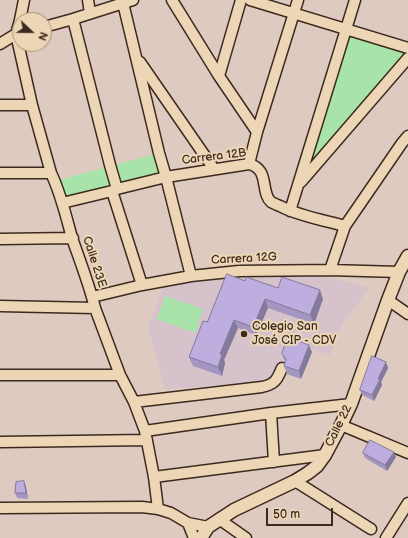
<!DOCTYPE html>
<html>
<head>
<meta charset="utf-8">
<style>
  body { margin:0 }
  #map { position:relative; width:408px; height:538px; overflow:hidden; background:#dfcac2; font-family:"Balsamiq Sans",sans-serif }
  canvas { display:block }
  .north { position:absolute; left:12px; top:12px; width:40px; height:40px; box-sizing:border-box; background:#edd6b5; border:1px solid #a69179; border-radius:50%; rotate:112deg; font-size:11px; font-weight:700; line-height:16px; text-align:center; color:#3b2a1e }
  .north::after { content:''; display:block; margin:auto; width:14px; height:18px; background:#3b2a1e; clip-path:polygon(50% 0,100% 100%,50% 72%,0 100%) }
  .scale { position:absolute; left:266px; top:508px; width:67px; height:18px; box-sizing:border-box; border:2px solid #3b2a1e; border-top:0; padding-left:5px; font-size:12px; line-height:14px; white-space:nowrap; color:#3b2a1e; -webkit-text-stroke:3px #edd6b5; paint-order:stroke }
</style>
</head>
<body>
<div id="map">
<canvas width="408" height="538"></canvas>
<div class="north">N</div>
<div class="scale">50 m</div>
</div>
<script>
const ctx = document.querySelector('canvas').getContext('2d');
ctx.lineJoin = 'round';
function fill(path, color) { ctx.fillStyle = color; ctx.fill(path, 'evenodd'); }
function strokePath(path, color, width, dash) { ctx.strokeStyle = color; ctx.lineWidth = width; ctx.lineCap = dash ? 'butt' : 'round'; ctx.setLineDash(dash || []); ctx.stroke(path); }
function label(font, color, halo, rows, align = 'center') {
  ctx.font = font + ' "Balsamiq Sans",sans-serif'; ctx.lineWidth = 4; ctx.setLineDash([]); ctx.textBaseline = 'middle'; ctx.strokeStyle = halo; ctx.fillStyle = color; for (const [text, x, y, turn = 0] of rows) {
    ctx.save(); ctx.translate(x, y); ctx.rotate((+turn || 0) * Math.PI / 180); ctx.textAlign = isNaN(turn) ? turn : align; if (halo) ctx.strokeText(text, 0, 0); ctx.fillText(text, 0, 0); ctx.restore();
  }
}
const built = new Path2D(`
  M309 273 369 288 342 325 330 355 290 341 275 381 165 389 148 327 165 283 207 277Z`);
const green = new Path2D(`
  M346 29 408 48V58L298 185Z
  M159 153 166 177 62 203 55 181Z
  M165 296 203 309 195 333 157 319Z`);
const minor = new Path2D(`
  M88 0 90 13
  M172 0 219 76 257 132
  M250 0 408 48
  M123 3 159 153 166 177 191 276
  M73 19 110 165 117 189
  M20 20 16 34 32 105 51 173C61 194 66 216 72 238 80 261 89 284 95 308L120 375 134 402 145 431 154 477 158 509
  M20 20 24 0
  M44 27 73 19 133 0
  M0 44 16 34 20 33
  M140 62 214 169
  M219 76 241 0
  M0 105H32
  M249 164 257 132 298 0
  M0 173H51
  M301 182 408 58
  M112 191 142 285
  M62 203 112 191 117 189 166 177 249 164C270 169 260 192 271 202 273 203 277 205 280 206 299 216 323 220 345 226
  M290 211 355 0
  M0 239 73 238
  M330 270 345 226 402 143 408 136
  M92 297 142 285 191 276 239 271 330 270 399 272
  M388 300 408 314
  M0 306 95 308
  M0 375H120
  M134 402 262 387C275 384 277 380 282 368
  M271 413 274 462
  M341 425 408 453
  M145 431 271 413 351 404
  M0 442 147 440
  M154 477 325 455
  M295 481 371 529
  M0 508 142 507 158 509 171 513 188 523 208 527
  M219 519 246 538
  M188 523 194 538
  M386 538 408 503`);
const tertiary = new Path2D(`
  M201 538 208 527 234 510 295 481 308 473 317 466 325 455 341 425 351 404 388 300 399 272 408 256`);
const wall = new Path2D(`
  M245 281 323 299 314 324 268 308 256 335 238 328 224 360 225 363 222 376 193 366 189 357 207 322Z
  M312 352 301 379 287 374 284 366 285 362 282 354Z
  M386 362 388 368 381 382 382 385 374 401 362 395 360 390Z
  M363 453 396 457 387 471 365 458Z
  M24 481 26 487 28 499 17 498 15 493Z`);
const shadedWall = new Path2D(`
  M320 290 323 299 314 324 310 315Z
  M265 299 268 308 256 335 253 327Z
  M234 320 238 328 224 360 225 363 222 376 218 367 220 354Z
  M309 345 312 352 301 379 299 371Z
  M386 362 388 368 381 382 382 385 374 401 372 395 378 379Z
  M394 452 396 457 387 471 385 465Z
  M24 481 26 487 28 499 26 493Z`);
const building = new Path2D(`
  M227 274 245 281 246 277 278 288 282 277 320 290 310 315 265 299 253 327 234 320 220 354 222 355 218 367 189 357 203 321 207 322Z
  M288 337 309 345 299 371 284 366 286 359 284 356 282 354Z
  M372 356 386 362 378 379H380L372 395 360 390Z
  M370 440 394 452 385 465 363 453Z
  M24 481 26 493H15L16 482Z`);
const markers = [
  [244,334,4,"#3b2a1e"]
];
const streetNames = [
  ["Carrera 12B",214,157,-7],
  ["Carrera 12G",244,259,-3],
  ["Calle 23E",94,262,72],
  ["Calle 22",339,426,-64]
];
const poiNames = [
  ["Colegio San",252,327],
  ["José CIP - CDV",252,341]
];
fill(built, '#d5c2cb');
fill(green, '#a8e4aa');
strokePath(minor, '#3b2a1e', 13);
strokePath(tertiary, '#3b2a1e', 15);
strokePath(minor, '#edd6b5', 10);
strokePath(tertiary, '#edd6b5', 12);
fill(wall, '#a396c0');
fill(shadedWall, '#847a9c');
fill(building, '#bdaedf');
strokePath(building, '#847a9c', 1);
for (const [x, y, r, color] of markers) { const dot = new Path2D(); dot.arc(x, y, r, 0, 2 * Math.PI); ctx.fillStyle = color; ctx.fill(dot); strokePath(dot, '#edd6b5', 1.5); }
label('12px', '#3b2a1e', '#edd6b5', streetNames);
label('12px', '#3b2a1e', '#edd6b5', poiNames, 'left');
</script>
</body>
</html>
